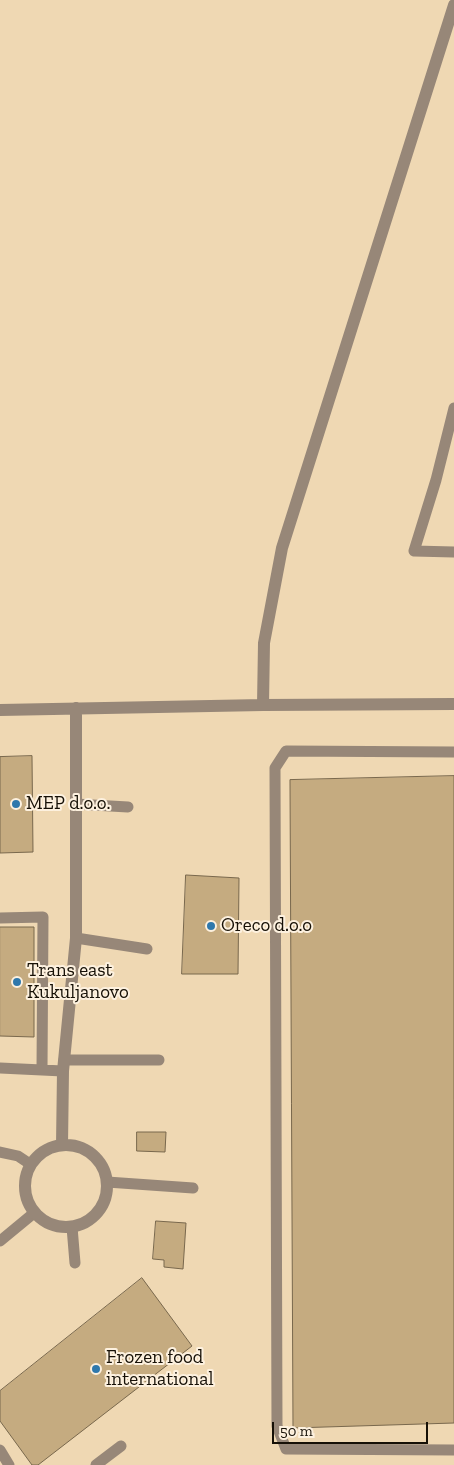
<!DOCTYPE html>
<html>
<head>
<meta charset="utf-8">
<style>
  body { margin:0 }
  #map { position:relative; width:454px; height:1465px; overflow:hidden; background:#f6e3c5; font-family:"Zilla Slab",serif }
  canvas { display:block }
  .scale { position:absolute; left:272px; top:1422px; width:156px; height:22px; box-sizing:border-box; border:2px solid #161006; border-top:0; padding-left:6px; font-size:15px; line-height:18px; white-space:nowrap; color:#161006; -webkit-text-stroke:4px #fdf1df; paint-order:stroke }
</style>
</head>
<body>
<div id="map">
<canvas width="454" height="1465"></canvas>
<div class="scale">50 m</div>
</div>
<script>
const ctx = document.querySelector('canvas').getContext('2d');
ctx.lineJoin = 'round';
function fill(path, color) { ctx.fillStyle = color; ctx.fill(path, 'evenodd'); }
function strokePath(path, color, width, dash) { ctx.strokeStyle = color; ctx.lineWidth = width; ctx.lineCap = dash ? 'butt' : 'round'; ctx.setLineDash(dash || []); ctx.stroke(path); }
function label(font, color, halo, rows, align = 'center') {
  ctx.font = font + ' "Zilla Slab",serif'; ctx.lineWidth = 4; ctx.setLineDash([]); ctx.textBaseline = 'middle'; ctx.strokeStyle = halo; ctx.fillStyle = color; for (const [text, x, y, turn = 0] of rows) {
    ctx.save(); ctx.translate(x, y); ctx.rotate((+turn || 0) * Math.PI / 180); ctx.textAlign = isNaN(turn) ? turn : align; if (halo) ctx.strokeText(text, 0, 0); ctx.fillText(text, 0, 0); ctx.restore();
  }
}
const built = new Path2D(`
  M0 0H454V1465H0Z`);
const building = new Path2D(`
  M32 756 33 852 0 853V757Z
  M454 776V1423L293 1428 290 780Z
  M186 875 239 878 238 974H182Z
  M0 927H34V1037L0 1036Z
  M137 1132H166L165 1152 137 1151Z
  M156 1221 186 1223 183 1269 164 1267V1260L153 1259Z
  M142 1278 192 1346 38 1465H32L0 1421V1391Z`);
const service = new Path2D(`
  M454 408 436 480 414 551 454 552
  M454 752 286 751 275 768 277 1426 286 1449 454 1450
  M75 804 128 807
  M0 918 43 917 42 1069
  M76 938 147 949
  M64 1060H159
  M0 1068 63 1071
  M0 1152 18 1156 30 1164
  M107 1182 193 1188
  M72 1227 75 1263
  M0 1241 34 1213
  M0 1450 9 1465
  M96 1465 121 1446`);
const minor = new Path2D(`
  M263 705 264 643 282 548 454 5
  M0 710 263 705 454 704
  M25 1186a41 41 0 1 1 82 0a41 41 0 1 1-82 0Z
  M62 1145 63 1071 76 938V708`);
const markers = [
  [16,804,5,"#2f78ac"],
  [211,926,5,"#2f78ac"],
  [17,982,5,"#2f78ac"],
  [96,1369,5,"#2f78ac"]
];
const poiNames = [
  ["MEP d.o.o.",26,804],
  ["Oreco d.o.o",221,926],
  ["Trans east",27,971],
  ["Kukuljanovo",27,993],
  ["Frozen food",106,1358],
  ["international",106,1380]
];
fill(built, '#efd8b3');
fill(building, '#c5ab80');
strokePath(building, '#79684d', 1);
strokePath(service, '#978778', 11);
strokePath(minor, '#978778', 12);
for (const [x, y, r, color] of markers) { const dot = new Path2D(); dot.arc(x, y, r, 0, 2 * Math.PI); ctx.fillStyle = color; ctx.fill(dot); strokePath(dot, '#fdf1df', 2); }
label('19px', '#161006', '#fdf1df', poiNames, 'left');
</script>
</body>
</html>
